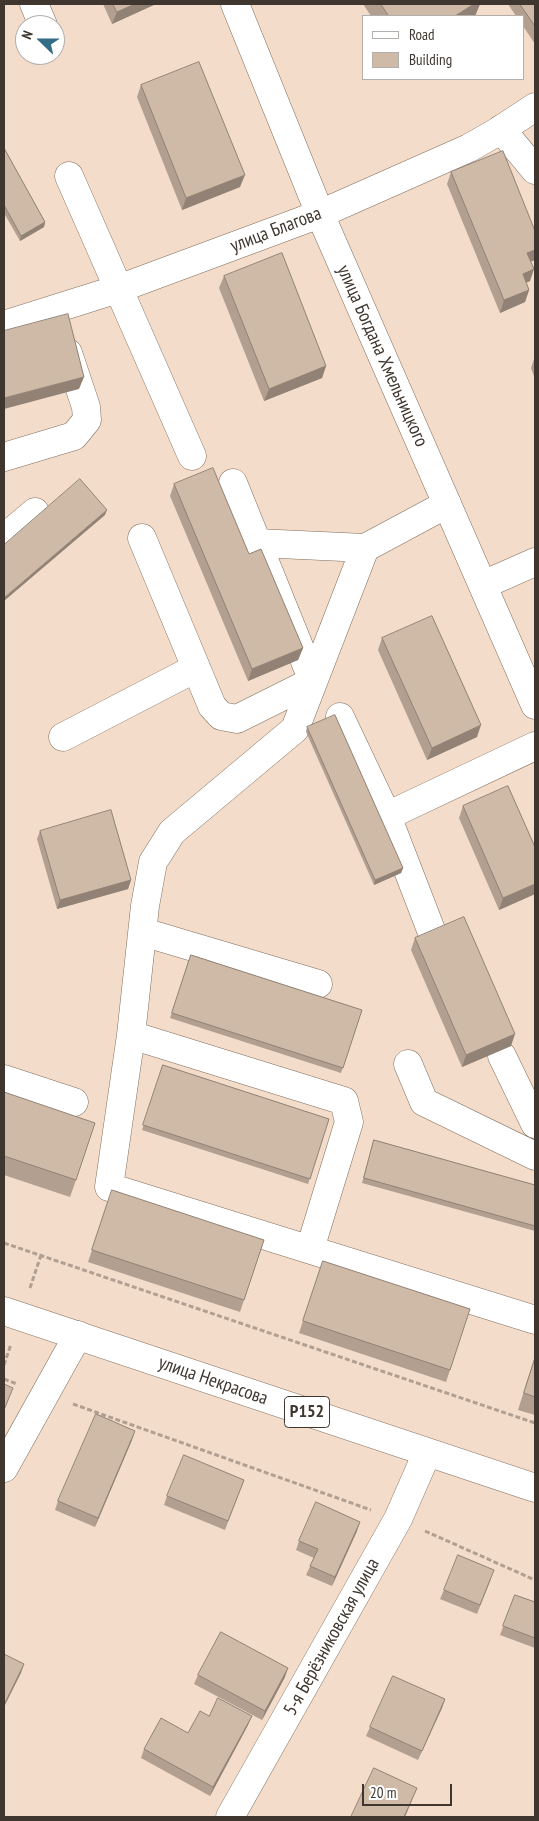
<!DOCTYPE html>
<html>
<head>
<meta charset="utf-8">
<style>
  body { margin:0 }
  #map { position:relative; width:539px; height:1821px; overflow:hidden; background:#f3dcca; font-family:"PT Sans Narrow",sans-serif }
  canvas { display:block }
  .frame { position:absolute; inset:0; border:5px solid #3f372f; pointer-events:none }
  .legend { position:absolute; left:362px; top:15px; width:162px; height:65px; box-sizing:border-box; background:#fff; border:1px solid #b2afac; margin:0; padding:6px 9px; list-style:none; font-size:15px; color:#3f372f }
  .legend li { display:flex; align-items:center; gap:10px; height:25px }
  .legend b { width:25px; border:1px solid #b2afac }
  .north { position:absolute; left:15px; top:15px; width:50px; height:50px; box-sizing:border-box; background:#fff; border:1px solid #b2afac; border-radius:50%; rotate:292deg; font-size:14px; font-weight:700; line-height:20px; text-align:center; color:#3f372f }
  .north::after { content:''; display:block; margin:auto; width:18px; height:22px; background:#326c85; clip-path:polygon(50% 0,100% 100%,50% 72%,0 100%) }
  .scale { position:absolute; left:362px; top:1784px; width:90px; height:22px; box-sizing:border-box; border:2px solid #3f372f; border-top:0; padding-left:6px; font-size:15px; line-height:18px; white-space:nowrap; color:#3f372f; -webkit-text-stroke:4px #fff; paint-order:stroke }
</style>
</head>
<body>
<div id="map">
<canvas width="539" height="1821"></canvas>
<div class="frame"></div>
<ul class="legend">
<li><b style="height:6px;background:#fff"></b>Road</li>
<li><b style="height:14px;background:#cfb9a7"></b>Building</li>
</ul>
<div class="north">N</div>
<div class="scale">20 m</div>
</div>
<script>
const ctx = document.querySelector('canvas').getContext('2d');
ctx.lineJoin = 'round';
function strokePath(path, color, width, dash) { ctx.strokeStyle = color; ctx.lineWidth = width; ctx.lineCap = dash ? 'butt' : 'round'; ctx.setLineDash(dash || []); ctx.stroke(path); }
function fill(path, color) { ctx.fillStyle = color; ctx.fill(path, 'evenodd'); }
function label(font, color, halo, rows, align = 'center') {
  ctx.font = font + ' "PT Sans Narrow",sans-serif'; ctx.lineWidth = 4.5; ctx.setLineDash([]); ctx.textBaseline = 'middle'; ctx.strokeStyle = halo; ctx.fillStyle = color; for (const [text, x, y, turn = 0] of rows) {
    ctx.save(); ctx.translate(x, y); ctx.rotate((+turn || 0) * Math.PI / 180); ctx.textAlign = isNaN(turn) ? turn : align; if (halo) ctx.strokeText(text, 0, 0); ctx.fillText(text, 0, 0); ctx.restore();
  }
}
const path = new Path2D(`
  M4 1243 535 1423
  M30 1288 41 1255
  M4 1365 11 1344
  M4 1379 17 1384
  M73 1404 371 1510
  M425 1531 535 1580`);
const minor = new Path2D(`
  M34 4 43 25
  M501 129 535 170
  M69 176 192 456
  M4 325 118 289 320 214 469 148 497 132 535 107
  M4 457 74 436 87 420 86 407 68 353
  M447 504 365 548 295 729 172 832 153 862 145 906 131 1035 109 1187 535 1320
  M4 538 35 512
  M142 538 212 706 221 716 237 719 313 681 233 483
  M257 543 365 548
  M483 585 535 562
  M340 717 387 816 431 930
  M63 737 196 668
  M387 816 535 746
  M143 932 318 984
  M131 1035 344 1101 349 1122 310 1249
  M502 1056 535 1124
  M408 1064 424 1102 535 1156
  M4 1079 74 1102
  M4 1468 78 1335
  M230 1817 398 1519 427 1453`);
const major = new Path2D(`
  M235 4 320 214 535 705
  M4 1311 535 1488`);
const wall = new Path2D(`
  M103 4H156L112 24Z
  M363 4H480L475 16H371Z
  M508 4H535V44L523 26V16H516Z
  M141 85 240 187 182 210 137 97Z
  M4 148 45 222 44 227 20 241 4 213Z
  M451 172 535 231V260L531 261 530 281 526 283 529 290 525 302 500 313 447 184Z
  M224 276 326 366 322 378 264 401 219 288Z
  M535 356V379L531 368Z
  M174 484 249 554 303 648 298 660 248 681 170 496Z
  M382 638 477 737 427 760 378 650Z
  M307 727 403 868 401 873 374 885 306 732Z
  M463 806 535 847V894L499 910 459 818Z
  M40 831 131 880 128 889 57 909 37 839Z
  M415 938 511 1046 462 1067 411 950Z
  M191 955 362 1010 341 1073 170 1018Z
  M163 1065 329 1119 308 1184 142 1130Z
  M4 1092 76 1180 70 1197 4 1175Z
  M374 1140 535 1185V1231L362 1183Z
  M108 1202 244 1300 240 1312 88 1262Z
  M323 1261 450 1370 446 1382 299 1333Z
  M535 1356V1415L518 1410Z
  M132 1440 95 1527 55 1510 58 1501Z
  M244 1480 225 1530 164 1505 167 1496Z
  M357 1531 332 1586 306 1575 314 1558 296 1550 299 1541Z
  M491 1579 477 1614 440 1599 444 1590Z
  M515 1595 535 1602V1648L500 1635Z
  M198 1675 285 1677 262 1720 194 1684Z
  M445 1699 442 1708 418 1760 366 1736 370 1727Z
  M248 1725 210 1796 141 1758 144 1749 188 1733Z`);
const shadedWall = new Path2D(`
  M135 4H156L112 24 117 12Z
  M474 4H480L475 16H455Z
  M245 175 240 187 182 210 186 198Z
  M45 222 44 227 20 241 21 236Z
  M535 250V260L523 265 527 253Z
  M534 269 530 281 518 286 523 274Z
  M529 290 525 302 500 313 504 300Z
  M326 366 322 378 264 401 269 389Z
  M84 377 79 389 4 409V398Z
  M107 510 105 515 4 601V598Z
  M303 648 298 660 248 681 252 669Z
  M481 725 477 737 427 760 432 748Z
  M403 868 401 873 374 885 375 880Z
  M131 880 128 889 57 909 60 900Z
  M535 884V894L499 910 503 898Z
  M515 1034 511 1046 462 1067 466 1055Z
  M135 1431 132 1440 95 1527 98 1518Z
  M360 1522 357 1531 332 1586 335 1577Z
  M24 1664 21 1673 4 1707V1705Z
  M288 1668 285 1677 262 1720 265 1711Z
  M445 1699 442 1708 418 1760 422 1751Z
  M252 1716 248 1725 210 1796 213 1787Z
  M417 1788 405 1817H404Z`);
const building = new Path2D(`
  M113 4H135L117 12Z
  M381 4H474L455 16H389Z
  M520 4H535V26Z
  M199 62 245 175 186 198 141 85Z
  M4 148 45 222 21 236 4 205Z
  M503 151 535 231V250L527 253 534 269 523 274 529 290 504 300 451 172Z
  M282 253 326 366 269 389 224 276Z
  M68 314 84 377 4 398V331Z
  M213 468 249 554 261 549 303 648 252 669 174 484Z
  M80 479 107 510 4 598V545Z
  M432 616 481 725 432 748 382 638Z
  M335 715 403 868 375 880 307 727Z
  M508 786 535 847V884L503 898 463 806Z
  M111 810 131 880 60 900 40 831Z
  M464 917 515 1034 466 1055 415 938Z
  M191 955 362 1010 343 1068 172 1013Z
  M163 1065 329 1119 310 1179 143 1125Z
  M4 1092 95 1123 76 1180 4 1156Z
  M374 1140 535 1185V1226L364 1178Z
  M112 1190 264 1240 244 1300 92 1250Z
  M323 1261 470 1309 450 1370 303 1321Z
  M535 1358V1397L524 1393Z
  M4 1384 13 1388 4 1410Z
  M96 1414 135 1431 98 1518 58 1501Z
  M184 1455 244 1480 228 1521 167 1496Z
  M316 1502 360 1522 335 1577 310 1566 318 1549 299 1541Z
  M458 1555 494 1570 480 1605 444 1590Z
  M515 1595 535 1602V1638L503 1626Z
  M221 1632 288 1668 265 1711 198 1675Z
  M4 1654 24 1664 4 1705Z
  M393 1676 445 1699 422 1751 370 1727Z
  M218 1698 252 1716 213 1787 144 1749 161 1718 188 1733 200 1711 209 1716Z
  M374 1768 417 1788 404 1817H351Z`);
const shields = [
  [307,1412,45]
];
const shieldNames = [
  ["Р152",307,1412]
];
const streetNames = [
  ["улица Благова",276,230,-21],
  ["улица Богдана Хмельницкого",382,356,66],
  ["улица Некрасова",213,1381,19],
  ["5-я Берёзниковская улица",332,1637,-61]
];
strokePath(minor, '#816d5c', 29);
strokePath(major, '#816d5c', 29);
strokePath(path, '#b19f91', 3, [5, 2.5]);
strokePath(minor, '#fff', 28);
strokePath(major, '#fff', 28);
fill(wall, '#b29f90');
fill(shadedWall, '#918275');
fill(building, '#cfb9a7');
strokePath(building, '#918275', 1);
for (const [x, y, w] of shields) { const box = new Path2D(); box.roundRect(x - w / 2, y - 15.5, w, 31, 4); ctx.fillStyle = '#fff'; ctx.fill(box); strokePath(box, '#3f372f', 1); }
label('bold 18px', '#3f372f', null, shieldNames);
label('19px', '#3f372f', '#fff', streetNames);
</script>
</body>
</html>
